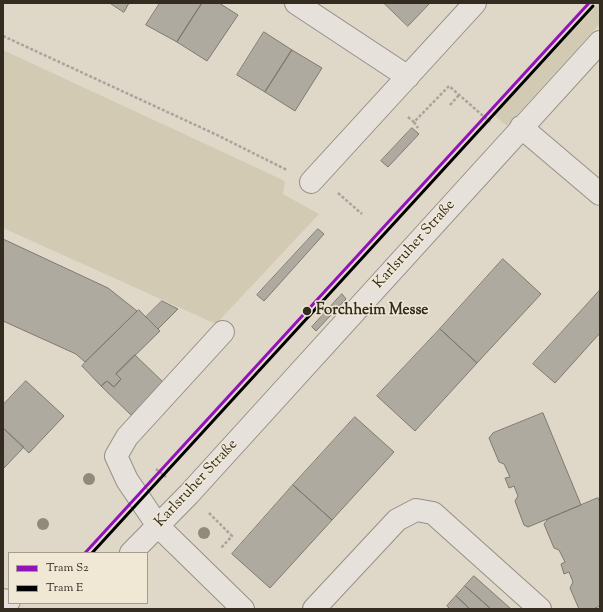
<!DOCTYPE html>
<html>
<head>
<meta charset="utf-8">
<style>
  body { margin:0 }
  #map { position:relative; width:603px; height:612px; overflow:hidden; background:#dfd8c8; font-family:"Sorts Mill Goudy",serif }
  canvas { display:block }
  .frame { position:absolute; inset:0; border:4px solid #342b21; pointer-events:none }
  .legend { position:absolute; left:8px; top:552px; width:140px; height:52px; box-sizing:border-box; background:#f0e8d5; border:1px solid #a59c8d; margin:0; padding:5px 7px; list-style:none; font-size:12px; color:#342b21 }
  .legend li { display:flex; align-items:center; gap:8px; height:20px }
  .legend b { width:20px; border:1px solid #a59c8d }
</style>
</head>
<body>
<div id="map">
<canvas width="603" height="612"></canvas>
<div class="frame"></div>
<ul class="legend">
<li><b style="height:5px;background:#9313ba"></b>Tram S2</li>
<li><b style="height:5px;background:#000"></b>Tram E</li>
</ul>
</div>
<script>
const ctx = document.querySelector('canvas').getContext('2d');
ctx.lineJoin = 'round';
function fill(path, color) { ctx.fillStyle = color; ctx.fill(path, 'evenodd'); }
function strokePath(path, color, width, dash) { ctx.strokeStyle = color; ctx.lineWidth = width; ctx.lineCap = dash ? 'butt' : 'round'; ctx.setLineDash(dash || []); ctx.stroke(path); }
function label(font, color, halo, rows, align = 'center') {
  ctx.font = font + ' "Sorts Mill Goudy",serif'; ctx.lineWidth = 3; ctx.setLineDash([]); ctx.textBaseline = 'middle'; ctx.strokeStyle = halo; ctx.fillStyle = color; for (const [text, x, y, turn = 0] of rows) {
    ctx.save(); ctx.translate(x, y); ctx.rotate((+turn || 0) * Math.PI / 180); ctx.textAlign = isNaN(turn) ? turn : align; if (halo) ctx.strokeText(text, 0, 0); ctx.fillText(text, 0, 0); ctx.restore();
  }
}
const green = new Path2D(`
  M599 3 600 24 507 126 494 115Z
  M3 50 285 181 283 194 319 214 216 324 3 228Z`);
const building = new Path2D(`
  M110 3H129L124 12Z
  M160 3H202L177 42 146 25Z
  M202 3H219L238 15 207 61 177 42Z
  M384 3H430L408 26Z
  M264 32 292 50 265 92 237 75Z
  M292 50 322 68 295 111 265 92Z
  M412 128 419 134 388 167 381 161Z
  M318 229 324 234 264 301 257 295Z
  M3 239 108 288 137 311 85 362 76 354 3 321Z
  M503 259 541 294 477 363 440 329Z
  M600 290V333L555 383 533 364Z
  M342 294 346 299 316 331 312 327Z
  M162 301 178 309 158 329 146 317Z
  M139 310 160 331 116 374 121 379 114 387 107 381 101 386 82 366Z
  M440 329 477 363 415 431 377 396Z
  M135 355 164 383 131 415 101 386 107 381 114 387 121 379 116 374Z
  M26 381 64 416 29 453 3 428V405Z
  M543 413 581 505 528 527 524 525 515 501 518 496 514 486 509 488 505 478 510 477 504 464 499 462 489 438 493 433Z
  M355 417 394 452 332 520 293 485Z
  M3 428 24 447 3 469Z
  M293 485 332 520 270 588 232 554Z
  M598 498 600 502V606L593 609H579L570 588 573 582 569 572 564 574 561 564 565 562 559 550 554 548 544 524 548 519Z
  M474 576 511 609H491L465 586Z
  M465 586 491 609H470L456 596Z
  M456 596 470 609H450L447 606Z`);
const path = new Path2D(`
  M3 36 215 134 287 170
  M450 105 459 95
  M408 117 414 122 449 86 490 122
  M414 122 418 128
  M338 193 362 214
  M156 469 166 477
  M209 513 232 536 221 548`);
const minor = new Path2D(`
  M296 3 408 77
  M521 127 600 194
  M311 182 475 3
  M223 332 127 437 116 456 127 480 158 526 243 609
  M131 553 189 494 600 42
  M3 600 9 601
  M314 609 397 520 416 510 433 513 540 609`);
const tram1 = new Path2D(`
  M85 553 589 3`);
const tram2 = new Path2D(`
  M92 553 593 6`);
const trees = [
  [89,479],
  [43,524],
  [204,533]
];
const markers = [
  [307,311,5,"#342b21"]
];
const streetNames = [
  ["Karlsruher Straße",415,245,-48],
  ["Karlsruher Straße",197,484,-47]
];
const stopNames = [
  ["Forchheim Messe",316,311]
];
fill(green, '#d3cab4');
fill(building, '#afaa9f');
strokePath(building, '#7e796f', 1);
strokePath(minor, '#959086', 24);
strokePath(path, '#a7a39d', 2.5, [3, 2]);
strokePath(minor, '#e6e2db', 22);
strokePath(tram1, '#9313ba', 3);
strokePath(tram2, '#000', 3);
ctx.fillStyle = '#91897a';
for (const [x, y] of trees) { ctx.beginPath(); ctx.arc(x, y, 6, 0, 2 * Math.PI); ctx.fill(); }
for (const [x, y, r, color] of markers) { const dot = new Path2D(); dot.arc(x, y, r, 0, 2 * Math.PI); ctx.fillStyle = color; ctx.fill(dot); strokePath(dot, '#f0e8d5', 1.5); }
label('15px', '#342b21', '#f0e8d5', streetNames);
label('bold 15px', '#342b21', '#f0e8d5', stopNames, 'left');
</script>
</body>
</html>
